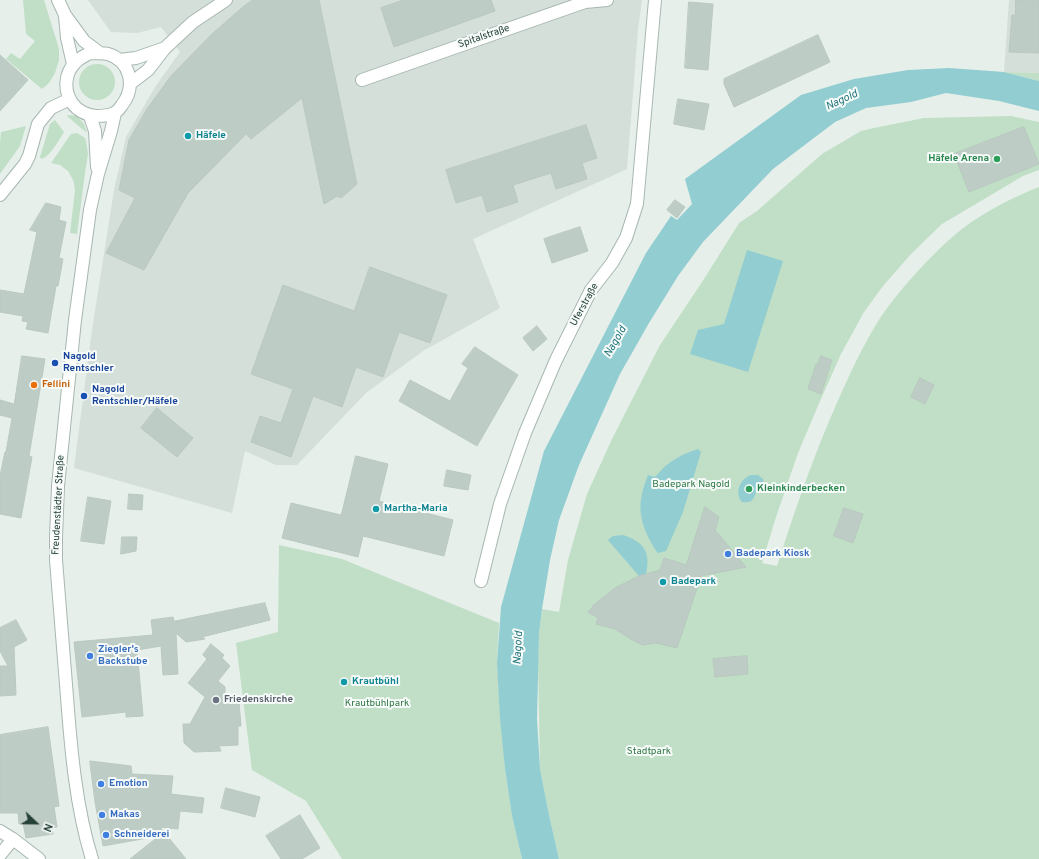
<!DOCTYPE html>
<html>
<head>
<meta charset="utf-8">
<style>
  body { margin:0 }
  #map { position:relative; width:1039px; height:859px; overflow:hidden; background:#e6efea; font-family:Overpass,sans-serif }
  canvas { display:block }
  .north { position:absolute; left:16px; top:803px; width:40px; height:40px; -webkit-text-stroke:3px #f7fbf9; paint-order:stroke; rotate:112deg; font-size:11px; font-weight:700; line-height:16px; text-align:center; color:#254137 }
  .north::after { content:''; display:block; margin:auto; width:14px; height:18px; background:#254137; clip-path:polygon(50% 0,100% 100%,50% 72%,0 100%) }
</style>
</head>
<body>
<div id="map">
<canvas width="1039" height="859"></canvas>
<div class="north">N</div>
</div>
<script>
const ctx = document.querySelector('canvas').getContext('2d');
ctx.lineJoin = 'round';
function fill(path, color) { ctx.fillStyle = color; ctx.fill(path, 'evenodd'); }
function strokePath(path, color, width, dash) { ctx.strokeStyle = color; ctx.lineWidth = width; ctx.lineCap = dash ? 'butt' : 'round'; ctx.setLineDash(dash || []); ctx.stroke(path); }
function label(font, color, halo, rows, align = 'center') {
  ctx.font = font + ' Overpass,sans-serif'; ctx.lineWidth = 4; ctx.setLineDash([]); ctx.textBaseline = 'middle'; ctx.strokeStyle = halo; ctx.fillStyle = color; for (const [text, x, y, turn = 0] of rows) {
    ctx.save(); ctx.translate(x, y); ctx.rotate((+turn || 0) * Math.PI / 180); ctx.textAlign = isNaN(turn) ? turn : align; if (halo) ctx.strokeText(text, 0, 0); ctx.fillText(text, 0, 0); ctx.restore();
  }
}
const built = new Path2D(`
  M88 0H642L638 30 627 169 473 239 500 308 423 351 366 393 297 465H276L245 451 232 513 74 468 92 330 114 190 126 137 155 87 180 52 161 27 137 33 111 32Z
  M1009 0H1039V73L1004 72Z`);
const green = new Path2D(`
  M23 0H44L59 49V60L55 73 49 83 42 89 6 59 11 53 20 59 35 41 26 34Z
  M79 82a18 18 0 1 1 36 0a18 18 0 1 1-36 0Z
  M1004 72 1039 73V81Z
  M68 115 77 116 84 124 87 133 67 116Z
  M1011 116 1039 122V170L1023 176 942 224 911 254 883 286 864 312 841 354 820 401 798 453 775 520 762 563 777 566C792 519 808 472 827 426 842 391 857 356 877 323 886 308 897 295 908 282 925 263 942 245 962 229 984 212 1013 197 1039 187V859H559L549 815 540 769 538 662 539 634 542 609 559 612 568 560 587 494 612 439 660 345 704 279 739 223 757 211 822 154 861 131 874 128 924 118Z
  M55 120 64 132C59 140 50 157 41 159L40 157 50 124Z
  M26 126 20 146 0 174V143L1 132Z
  M77 133 85 138 86 141 88 154 85 173 77 234 70 233 75 190 74 183 72 178 68 171 60 165 51 163 71 134Z
  M279 545 342 559 499 623 497 663 505 769 512 816 522 859H342L306 801 252 770 236 643 278 632Z`);
const water = new Path2D(`
  M949 68 1004 72 1039 81V111L999 101 946 93 911 102 866 108 835 122 773 169 703 242 678 276 649 323 620 374 579 465 559 520 550 560 542 609 539 634 537 719 540 769 549 815 559 859H522L512 816 505 769 500 718 497 663 501 607 544 451 646 253 671 216 677 220 692 204 685 179 801 95 854 79 908 70Z
  M747 250 783 261 748 372 690 354 698 330 724 324Z
  M698 449 701 452 683 512 666 551 658 553C647 538 638 518 641 499 642 491 645 483 648 475L655 477C669 461 678 456 698 449Z
  M751 475H758L763 479C765 484 762 487 757 490 753 499 754 503 742 502 734 492 740 479 751 475Z
  M623 535C644 542 651 552 646 574L639 576 608 540 613 536Z`);
const building = new Path2D(`
  M253 0H319L357 184 341 198 337 196 324 204 302 98 251 139 246 134 188 193 144 270 106 253 135 198 119 190 129 140 147 109 171 76 212 34 244 6Z
  M404 0H491L495 11 394 47 381 8Z
  M1016 0H1039V53L1009 52 1012 15H1015Z
  M689 2 713 4 708 70 685 68Z
  M818 35 830 62 734 107 724 84V79Z
  M0 55 28 80 0 111Z
  M678 99 709 104 704 130 674 124Z
  M586 125 597 158 582 163 587 179 556 189 551 173 513 185 518 202 487 212 482 195 456 203 446 170Z
  M1024 127 1039 164 969 192 954 154Z
  M675 200 685 207 677 218 667 210Z
  M46 203 61 207 59 220 66 222 59 258 63 259 58 286H56L48 333 26 329 28 322 22 321 23 316 0 312V290L24 294 37 232 30 230Z
  M580 227 588 251 552 263 544 239Z
  M370 267 447 295 430 343 399 332 383 377 356 367 342 407 313 396 291 457 251 442 260 416 281 423 293 389 251 374 283 285 354 311Z
  M537 326 547 339 533 351 523 338Z
  M475 347 518 375 477 446 399 401 410 380 450 401 468 368 462 364Z
  M22 356 45 359 29 456 32 457 21 518 0 514V476L5 452H6L12 418 0 415V400L14 404Z
  M821 356 832 360 821 394 808 389 816 364H818Z
  M920 378 934 385 925 404 911 397Z
  M157 408 193 438 177 457 141 428Z
  M356 456 388 464 379 501 453 520 444 556 363 536 358 557 282 538 291 503 341 515Z
  M447 470 471 475 468 490 444 486Z
  M129 494 143 495 142 510 128 509Z
  M88 497 111 501 104 544 81 541Z
  M705 507 719 517 715 530 746 567 701 576 677 648 656 643 643 645 634 641 615 629 596 624 598 618 588 612 594 605 615 588 639 576 660 570 664 558 686 565Z
  M844 508 863 514 853 543 834 536Z
  M122 537H137L136 551 121 554Z
  M265 603 270 620 202 637 205 639 186 642 176 633 178 674 163 675 161 646 137 650 143 716 126 717V712L82 717 74 642 153 635 151 620 173 617 174 621Z
  M16 620 27 640 14 647 16 695 0 696V666H8L0 651V628Z
  M211 644 224 655 222 658 230 666 218 681 225 687V703L239 702 241 726H238V745L219 746 221 751 194 752 184 743 183 724H190L205 697 188 683 207 659 203 655Z
  M747 656 748 674 715 677 713 659Z
  M48 727 59 806 54 807 57 827 52 828 53 834 26 838 23 823 19 824 18 813H0V735Z
  M90 761 131 766 132 774 173 776 171 794 204 798 202 813 180 811 178 829 160 827 186 859H130L159 836 103 846 95 802Z
  M226 788 260 797 255 817 221 808Z
  M300 815 320 848 302 859H281L266 836Z`);
const minor = new Path2D(`
  M58 0 65 15 84 41 100 53
  M65 16 67 38 73 64
  M90 53C97 53 102 53 108 54 131 61 136 87 122 105 120 108 117 112 114 113 109 116 101 116 96 116 86 115 78 111 72 103 64 91 64 74 75 63 79 58 84 56 90 53Z
  M119 60 136 58 165 48
  M362 80 585 2 607 0
  M131 83 148 70 165 48 193 22 226 0
  M90 116 95 131 97 167
  M0 195 25 164 29 156 38 124 51 108 70 99
  M481 581 500 504 525 433 556 360 591 290 612 263 626 238 637 204 655 0
  M0 831 13 839 39 859
  M0 855 13 839
  M92 859C76 808 71 750 67 697 63 651 60 606 56 560V537L58 486 75 320 90 210 98 174 111 131 115 113`);
const markers = [
  [188,136,4,"#0f9aa8"],
  [997,159,4,"#2e9e5b"],
  [55,363,4,"#1a4fb4"],
  [34,385,4,"#e8710a"],
  [84,396,4,"#1a4fb4"],
  [749,489,4,"#2e9e5b"],
  [376,509,4,"#0f9aa8"],
  [728,554,4,"#3f7fe0"],
  [663,582,4,"#0f9aa8"],
  [90,656,4,"#3f7fe0"],
  [344,682,4,"#0f9aa8"],
  [216,700,4,"#6b7280"],
  [101,784,4,"#3f7fe0"],
  [102,815,4,"#3f7fe0"],
  [106,835,4,"#3f7fe0"]
];
const streetNames = [
  ["Spitalstraße",484,37,-19],
  ["Uferstraße",585,305,-61],
  ["Freudenstädter Straße",59,505,-87]
];
const cultureNames = [
  ["Häfele",196,136],
  ["Martha-Maria",384,509],
  ["Badepark",671,582],
  ["Krautbühl",352,682]
];
const leisureNames = [
  ["Häfele Arena",989,159],
  ["Kleinkinderbecken",757,489,"left"]
];
const transitNames = [
  ["Nagold",63,357],
  ["Rentschler",63,369],
  ["Nagold",92,390],
  ["Rentschler/Häfele",92,402]
];
const foodNames = [
  ["Fellini",42,385]
];
const parkNames = [
  ["Badepark Nagold",691,485],
  ["Krautbühlpark",377,704],
  ["Stadtpark",649,752]
];
const shopNames = [
  ["Badepark Kiosk",736,554],
  ["Ziegler's",98,650],
  ["Backstube",98,662],
  ["Emotion",109,784],
  ["Makas",110,815],
  ["Schneiderei",114,835]
];
const worshipNames = [
  ["Friedenskirche",224,700]
];
const waterNames = [
  ["Nagold",842,101,-25],
  ["Nagold",616,342,-60],
  ["Nagold",519,648,-87]
];
fill(built, '#d4dfd9');
fill(green, '#c0dfc6');
fill(water, '#91cdd1');
fill(building, '#beccc6');
strokePath(building, '#b9c8c0', 1);
strokePath(minor, '#a8b7b1', 14);
strokePath(minor, '#fff', 12);
for (const [x, y, r, color] of markers) { const dot = new Path2D(); dot.arc(x, y, r, 0, 2 * Math.PI); ctx.fillStyle = color; ctx.fill(dot); strokePath(dot, '#f7fbf9', 1.5); }
label('10px', '#254137', '#f7fbf9', streetNames);
label('bold 10px', '#0d838f', '#f7fbf9', cultureNames, 'left');
label('bold 10px', '#27864d', '#f7fbf9', leisureNames, 'right');
label('bold 10px', '#164399', '#f7fbf9', transitNames, 'left');
label('bold 10px', '#c56008', '#f7fbf9', foodNames, 'left');
label('10px', '#307745', '#f7fbf9', parkNames);
label('bold 10px', '#366cbe', '#f7fbf9', shopNames, 'left');
label('bold 10px', '#5b616d', '#f7fbf9', worshipNames, 'left');
label('italic 11px', '#20757c', '#f7fbf9', waterNames);
</script>
</body>
</html>
